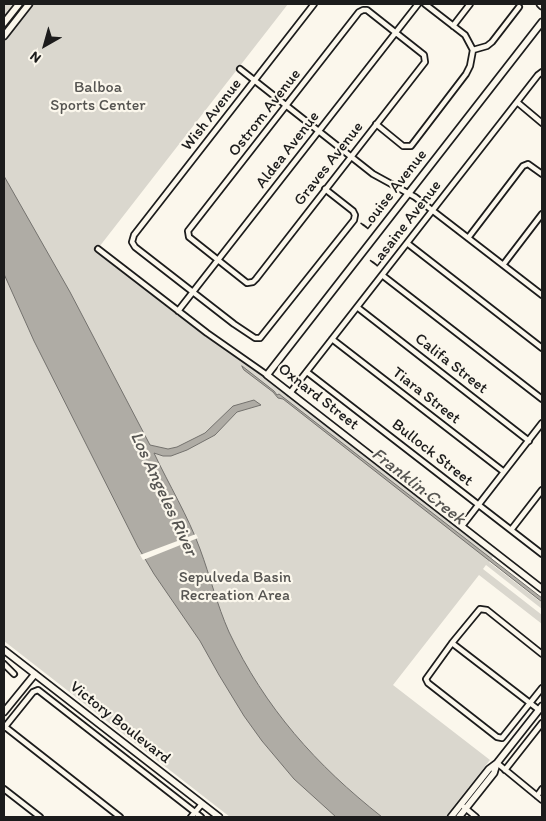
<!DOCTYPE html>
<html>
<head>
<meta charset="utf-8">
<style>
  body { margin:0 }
  #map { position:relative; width:546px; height:821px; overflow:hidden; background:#fbf7ec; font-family:Itim,sans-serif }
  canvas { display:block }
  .frame { position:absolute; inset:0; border:5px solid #1c1c1c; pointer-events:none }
  .north { position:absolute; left:20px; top:20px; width:50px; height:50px; -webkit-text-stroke:4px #fbf7ec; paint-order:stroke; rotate:218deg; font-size:14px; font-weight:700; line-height:20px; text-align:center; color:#1c1c1c }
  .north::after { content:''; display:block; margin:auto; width:18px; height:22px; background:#1c1c1c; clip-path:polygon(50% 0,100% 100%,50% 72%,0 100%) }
</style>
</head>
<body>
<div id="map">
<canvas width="546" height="821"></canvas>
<div class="frame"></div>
<div class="north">N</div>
</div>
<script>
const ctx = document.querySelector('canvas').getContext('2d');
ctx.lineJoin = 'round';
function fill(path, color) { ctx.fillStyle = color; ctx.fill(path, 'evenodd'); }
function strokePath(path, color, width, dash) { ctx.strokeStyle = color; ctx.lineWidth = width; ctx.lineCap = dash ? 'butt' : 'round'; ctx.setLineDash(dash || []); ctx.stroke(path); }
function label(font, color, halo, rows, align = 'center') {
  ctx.font = font + ' Itim,sans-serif'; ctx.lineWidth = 4.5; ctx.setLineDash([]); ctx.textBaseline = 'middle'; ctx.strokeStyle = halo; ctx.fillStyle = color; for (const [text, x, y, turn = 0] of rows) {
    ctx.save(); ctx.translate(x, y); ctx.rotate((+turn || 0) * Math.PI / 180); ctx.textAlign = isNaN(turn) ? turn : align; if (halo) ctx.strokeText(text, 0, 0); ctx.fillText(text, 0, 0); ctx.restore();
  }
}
const green = new Path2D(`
  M4 4H288L96 251 208 338 249 365 494 555 489 562 542 603V609L486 565 483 569 542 615V624L479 575 393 685 490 760 445 817H230L4 641Z`);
const water = new Path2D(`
  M4 176 70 292 150 445 168 449 177 447 205 433 233 406 254 400 261 405 237 412 215 435 187 450 171 456H163L154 453C169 485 188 516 200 549 210 576 217 605 229 632 265 708 316 765 382 817H336L294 779 262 741 244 716 219 675 200 641 154 574 138 547 34 341 4 274Z
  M242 366 274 391 277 395 279 394 542 598V602L283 399 278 398 273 392 244 370Z`);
const pier = new Path2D(`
  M196 534 198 538 143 560 140 555Z`);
const stream = new Path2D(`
  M294 391 305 378`);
const minor = new Path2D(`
  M314 4 134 235 132 242 135 247 234 324 255 338H260L354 220 355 215 353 211 325 189
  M425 4 465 35 473 50
  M363 10H367L424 55 425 62 256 279 253 282 247 283 189 237 188 231 359 12Z
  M453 26 470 4
  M240 69 373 174 415 197 542 295
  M517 102 542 123
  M376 124 403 146H411L466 74 470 66 473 50 487 46 492 42 519 7
  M468 238 523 166 528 164 542 174
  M407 243 542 348
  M98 249 207 333 267 375
  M503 265 542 214
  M382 275 542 399
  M357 307 529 441
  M178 311 418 4
  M332 339 504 472
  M307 372 542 554
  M290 393 538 75 542 72
  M462 526 542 423
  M511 530 542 490
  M452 643 539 710
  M542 654 487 610 480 609 452 643 426 679 428 683 497 737 502 738 542 688
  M4 664 14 674
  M4 726 120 817
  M4 728 33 692 38 690 201 817
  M497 763 542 800
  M505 770 542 723
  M4 789 40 817
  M537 796 542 789
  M464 807 476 817
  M191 817 202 804`);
const major = new Path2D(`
  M540 4 542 6
  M542 22 267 375 542 589
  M4 23 19 4
  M4 36 29 4
  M4 650 219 817
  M4 712 35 674
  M451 817 489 769 497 763
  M459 817 494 773 497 763 542 706`);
const parkNames = [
  ["Balboa",98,88],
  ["Sports Center",98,106],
  ["Sepulveda Basin",235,578],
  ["Recreation Area",235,596]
];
const streetNames = [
  ["Ostrom Avenue",265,113,-52],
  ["Wish Avenue",212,115,-52],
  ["Aldea Avenue",288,150,-52],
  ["Graves Avenue",329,164,-52],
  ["Louise Avenue",394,190,-52],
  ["Lasaine Avenue",406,224,-52],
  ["Califa Street",451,364,38],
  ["Tiara Street",426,396,38],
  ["Oxnard Street",318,397,38],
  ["Bullock Street",432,453,38],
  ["Victory Boulevard",120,723,38]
];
const waterNames = [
  ["Franklin Creek",418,487,38],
  ["Los Angeles River",163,494,65]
];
fill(green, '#dad7ce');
fill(water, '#afaca5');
strokePath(water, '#74726e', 1);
fill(pier, '#fbf7ec');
strokePath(stream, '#74726e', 1);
strokePath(minor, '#1c1c1c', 8);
strokePath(major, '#1c1c1c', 9);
strokePath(minor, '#fbf7ec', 4.5);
strokePath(major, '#fbf7ec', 5.5);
label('16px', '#555451', '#fbf7ec', parkNames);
label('16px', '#1c1c1c', '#fbf7ec', streetNames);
label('italic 18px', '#575653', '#fbf7ec', waterNames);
</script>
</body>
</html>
